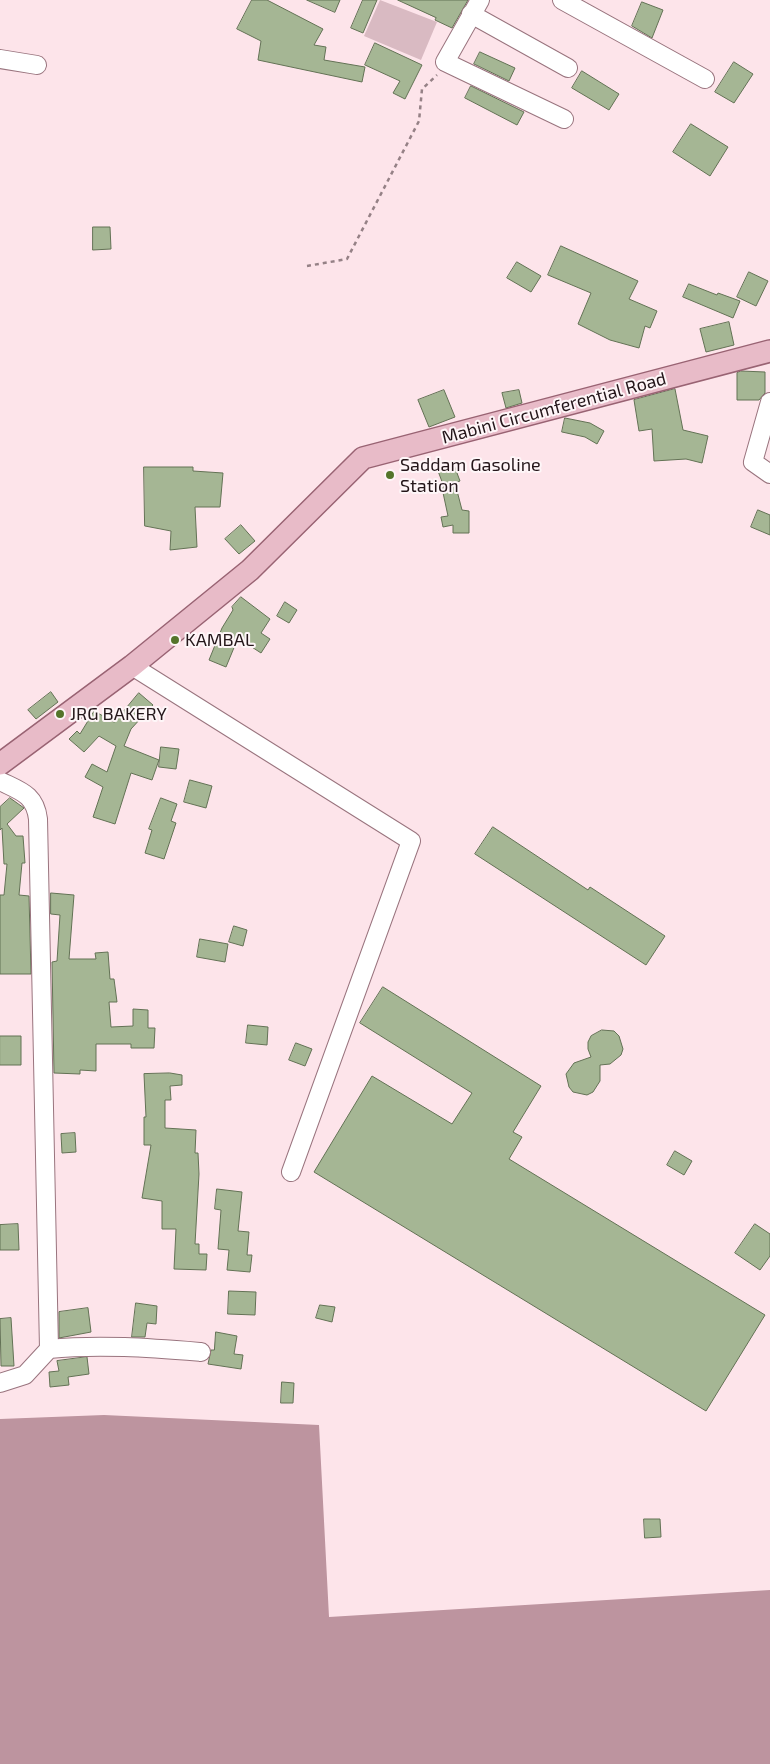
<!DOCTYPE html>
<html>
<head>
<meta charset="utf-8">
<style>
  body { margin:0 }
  canvas { display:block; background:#fde4ea }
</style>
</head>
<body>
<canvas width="770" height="1764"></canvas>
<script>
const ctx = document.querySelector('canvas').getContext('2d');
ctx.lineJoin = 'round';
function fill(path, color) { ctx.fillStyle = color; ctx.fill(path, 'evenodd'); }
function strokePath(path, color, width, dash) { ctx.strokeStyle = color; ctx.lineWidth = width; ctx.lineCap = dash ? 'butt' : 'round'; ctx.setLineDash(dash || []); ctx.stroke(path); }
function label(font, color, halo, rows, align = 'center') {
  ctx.font = font + ' "Exo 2",sans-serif'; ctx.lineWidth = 4; ctx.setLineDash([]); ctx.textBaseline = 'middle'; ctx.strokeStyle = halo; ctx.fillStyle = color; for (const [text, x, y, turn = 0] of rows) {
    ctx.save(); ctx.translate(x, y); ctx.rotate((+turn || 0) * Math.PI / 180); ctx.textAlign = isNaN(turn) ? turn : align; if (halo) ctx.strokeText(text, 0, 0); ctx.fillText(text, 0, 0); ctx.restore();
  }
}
const green = new Path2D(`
  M380 0 437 22 421 60 364 36Z`);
const water = new Path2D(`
  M104 1415 319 1425 329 1617 770 1590V1764H0V1419Z`);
const building = new Path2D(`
  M252 0H267L323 29 314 45 326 47 324 60 365 67 362 82 258 60 261 41 237 29Z
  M307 0H340L335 12Z
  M363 0H377L363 33 351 28Z
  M398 0H468L452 28 435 20 436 18Z
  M642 2 663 10 652 38 632 26Z
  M375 43 422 65 405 99 393 93 400 81 365 65Z
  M480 52 515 68 509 81 474 64Z
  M734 62 753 74 734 103 715 92Z
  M582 71 619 94 609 110 572 88Z
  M471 86 524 112 517 125 465 98Z
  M691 124 728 147 710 176 673 152Z
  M93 227H110L111 249 93 250Z
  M561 246 638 281 629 299 657 311 650 328 645 326 639 348 610 340 578 324 591 293 548 275Z
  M517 262 541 276 531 292 507 278Z
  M749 272 768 281 756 306 737 297Z
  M689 284 717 295 718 293 740 301 733 318 683 297Z
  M729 322 734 345 706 352 700 329Z
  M741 371 765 372V393L759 400H737V373Z
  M675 389 683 430 708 436 702 463 686 459 654 461 652 429 639 431 634 400Z
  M444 390 455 417 429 427 418 400Z
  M519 390 522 403 506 408 502 393Z
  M565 418 590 423 604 431 597 444 585 437 562 432Z
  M454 465 460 481 455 483 462 510 469 511V533H453V525L443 527 441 517 448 516 442 488 444 487 438 471Z
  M144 467H193V471L223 473 220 507H195L197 547 170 550 171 531 145 526Z
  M758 510 770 515V535L751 527Z
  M241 525 255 541 239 554 225 539Z
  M241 597 270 619 261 633 270 639 261 653 238 638 226 667 209 660 222 628 233 610 232 607Z
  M285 602 297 610 289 623 277 616Z
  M51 692 58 702 36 719 28 710Z
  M139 693 153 705 131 729 124 746 159 760 152 780 131 773 115 824 93 817 103 787 85 777 92 764 107 772 116 746 99 736 84 752 69 739 77 731 80 734 94 711 114 722Z
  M161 747 179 749 176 769 159 767Z
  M190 780 212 786 206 808 184 802Z
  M10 798 24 808 7 824 16 836H23L25 863H22L19 895 29 896 31 974H0V895H4L7 864H4L2 828 0 830V807Z
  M161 798 177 804 171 821 176 823 164 859 145 853 152 830 149 829Z
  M493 827 588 890 590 887 665 936 646 965 475 854Z
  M51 893 74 895 69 959H96L95 953 108 952 110 979H114L117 1002H109L111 1027 133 1026V1009L148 1010V1028H155L154 1048H131V1044H96V1071L80 1070V1074L54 1073 52 962 57 961 60 915 51 914Z
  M234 926 247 930 243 946 229 942Z
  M200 939 228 944 225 962 197 957Z
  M383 987 541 1086 513 1132 522 1137 509 1159 765 1315 706 1411 314 1172 372 1076 452 1124 472 1093 360 1023Z
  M248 1025 268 1027 267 1045 246 1043Z
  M602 1030 614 1031 619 1036 623 1049 621 1055 610 1064 600 1065V1081L593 1092 587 1095 573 1092 569 1087 566 1074 574 1063 591 1057 588 1049V1042L591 1036Z
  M0 1036H21V1065H0Z
  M296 1043 312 1049 305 1066 289 1060Z
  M170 1073 182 1075V1085L170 1086 171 1100H165V1128L196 1130 195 1153H198L199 1174 195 1244H199V1254H207L206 1270 174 1269 176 1229H162V1201L142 1198 151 1145H144V1117H146L144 1074Z
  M75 1133 76 1152 62 1153 61 1134Z
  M675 1151 692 1161 684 1175 667 1165Z
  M217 1189 242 1192 238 1231 249 1232 247 1255H252L250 1272 227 1270 229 1250 218 1249 221 1210 215 1209Z
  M18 1224 19 1250H0V1225Z
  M755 1224 770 1234V1256L760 1270 735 1253Z
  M229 1291 256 1292 255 1315 228 1314Z
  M136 1303 157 1306 156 1324 147 1323 145 1337H132Z
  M320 1305 335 1307 332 1322 316 1318Z
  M88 1308 91 1332 59 1338V1312Z
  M11 1318 14 1366H1L0 1319Z
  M216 1332 237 1336 234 1354 243 1355 241 1369 208 1364 211 1350H214Z
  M87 1357 89 1374 68 1377 69 1385 50 1387 49 1372 59 1371 57 1361Z
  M282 1382 294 1383 293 1403H281Z
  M644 1519H660L661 1537 645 1538Z`);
const path = new Path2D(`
  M307 266 347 259 419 121 422 89 437 75`);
const minor = new Path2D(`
  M480 0 445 62 564 119
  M562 0 705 79
  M471 14 568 68
  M0 59 37 65
  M770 402 753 462 770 474
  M132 666 411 841 291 1172
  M0 781C20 791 35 794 38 819L49 1349
  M0 1383 25 1375 49 1349C100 1344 150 1348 201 1352`);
const major = new Path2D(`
  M0 764 132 666 250 570 363 458 770 351`);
const markers = [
  [390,475,5,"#54742a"],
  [175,640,5,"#54742a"],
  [60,714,5,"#54742a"]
];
const streetNames = [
  ["Mabini Circumferential Road",554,408,-15]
];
const poiNames = [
  ["Saddam Gasoline",400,465],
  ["Station",400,486],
  ["KAMBAL",185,640],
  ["JRG BAKERY",70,714]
];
fill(green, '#d9bac2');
fill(water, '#bd949f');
fill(building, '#a5b694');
strokePath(building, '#637255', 1);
strokePath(minor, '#99747e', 20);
strokePath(major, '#996373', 24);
strokePath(path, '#958186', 2.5, [4, 4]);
strokePath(minor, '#fff', 18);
strokePath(major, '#e8bbc8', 21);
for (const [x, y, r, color] of markers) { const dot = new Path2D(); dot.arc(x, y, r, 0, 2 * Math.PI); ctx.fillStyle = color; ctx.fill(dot); strokePath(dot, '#fef6f8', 2); }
label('18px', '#24161a', '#fef6f8', streetNames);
label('18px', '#24161a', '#fef6f8', poiNames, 'left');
</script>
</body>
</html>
